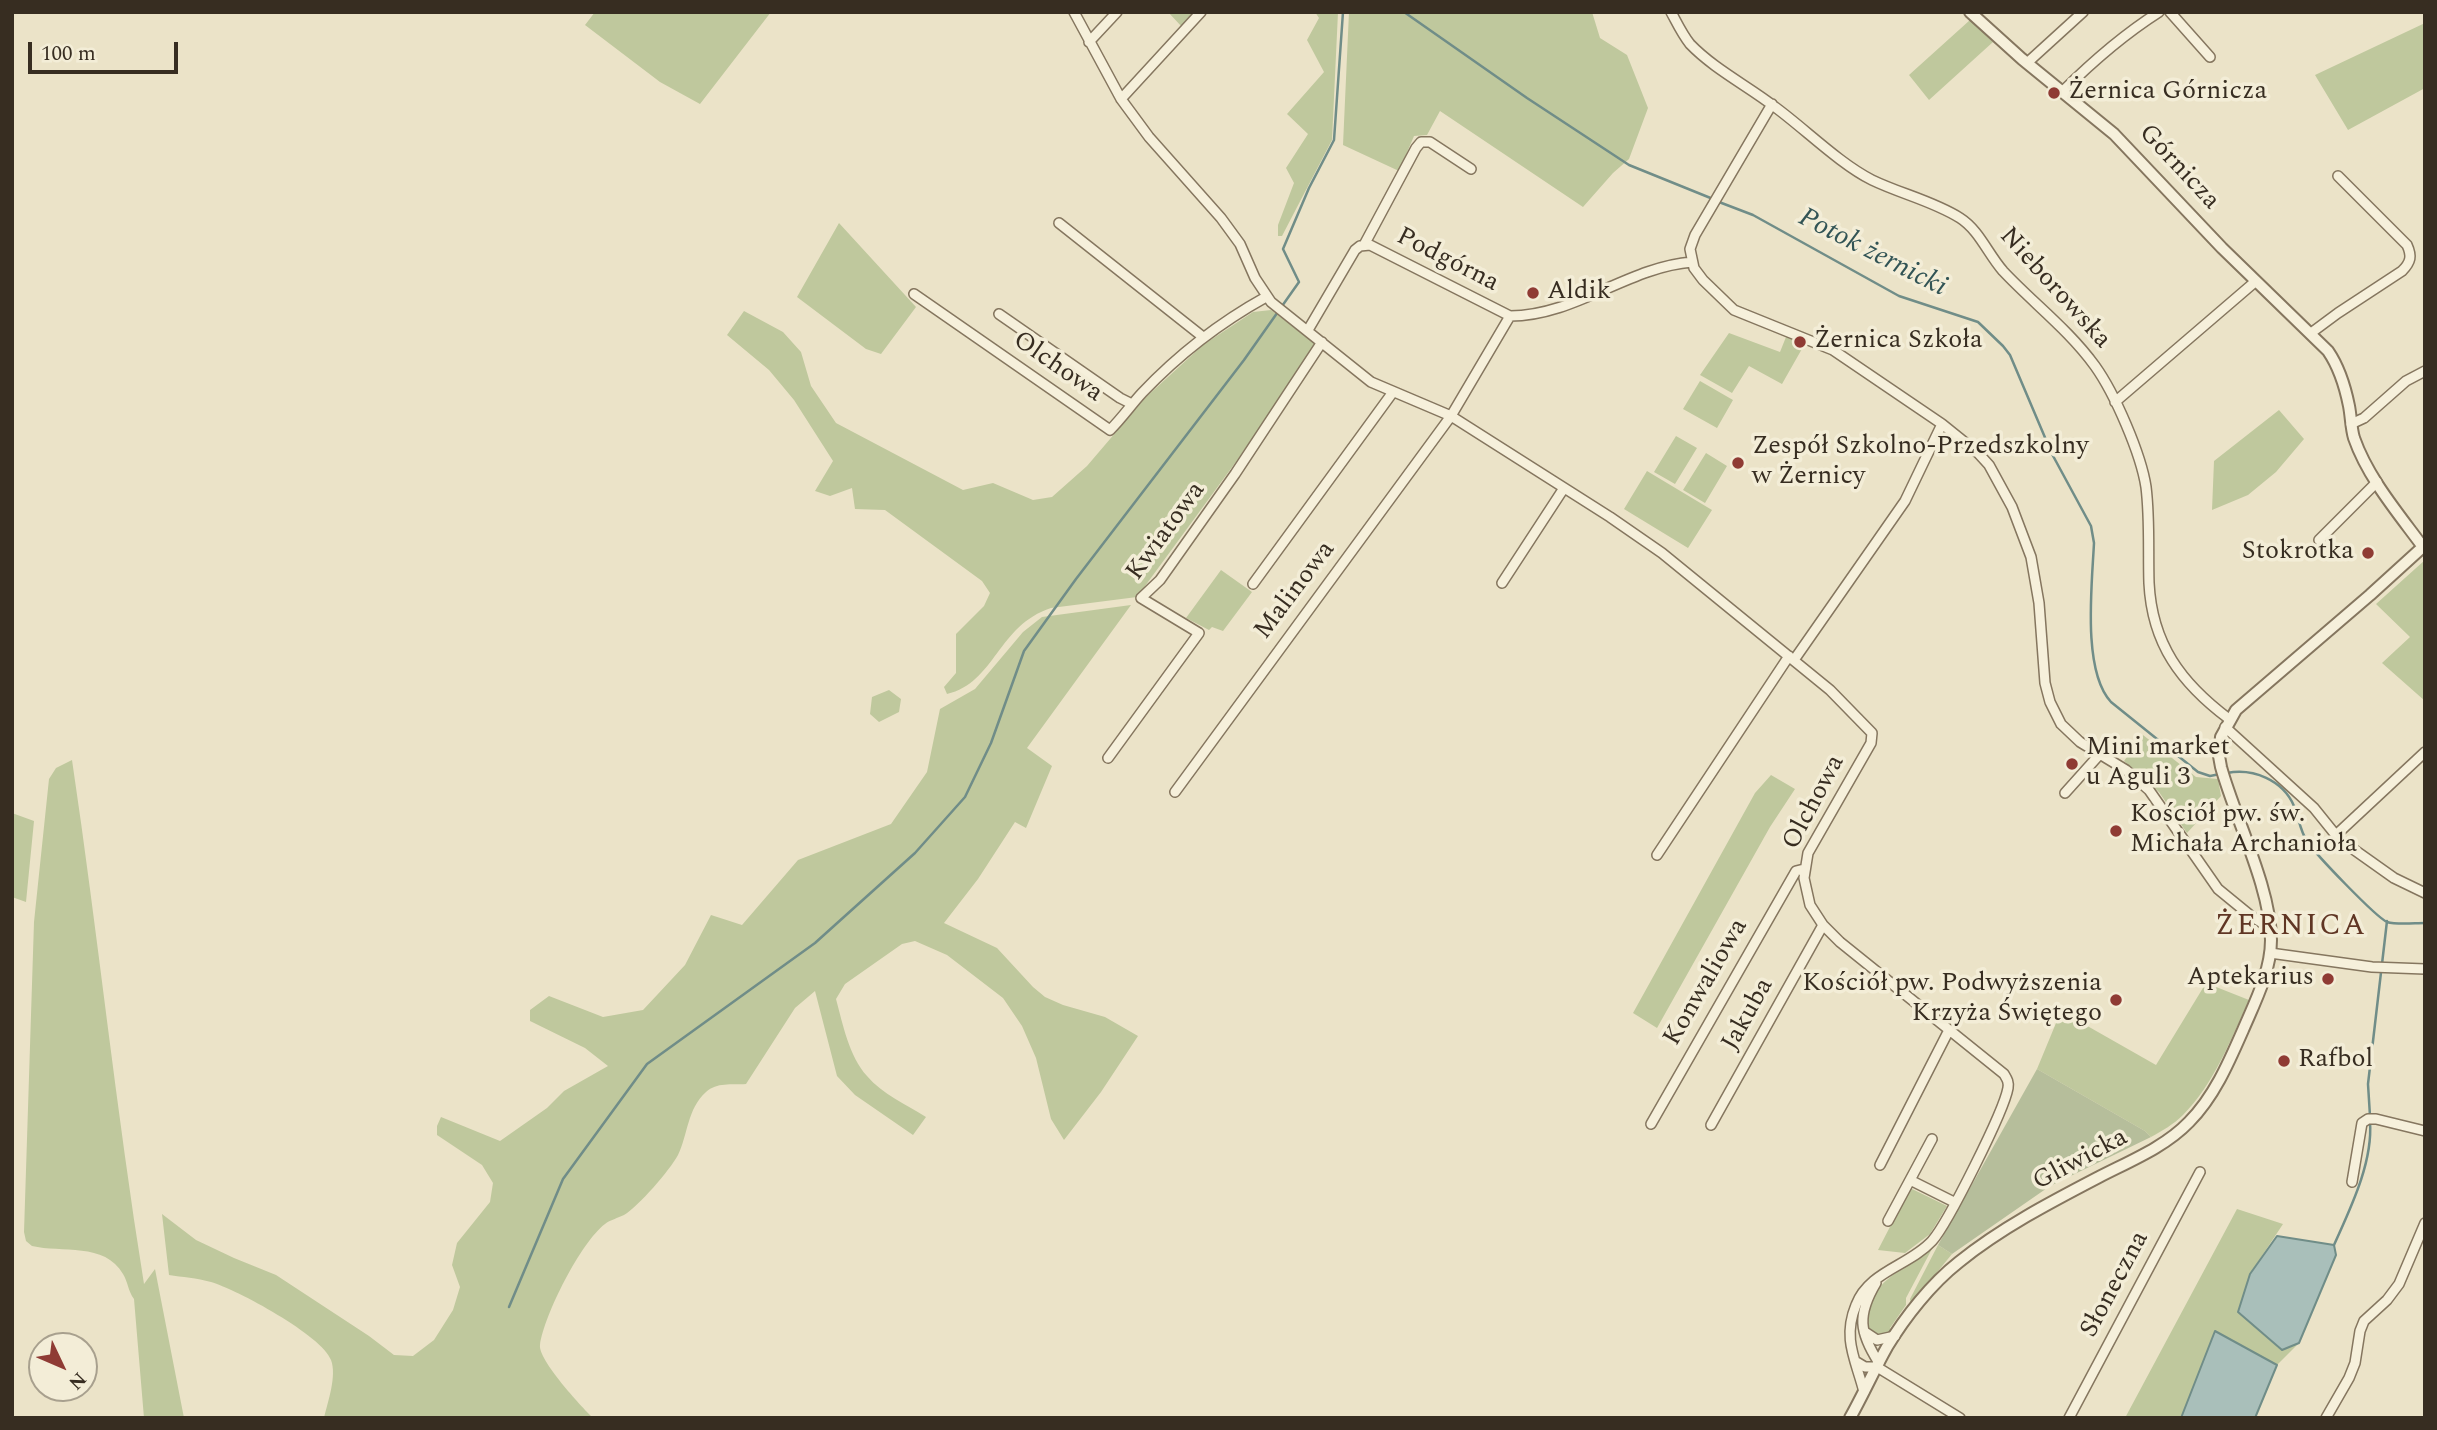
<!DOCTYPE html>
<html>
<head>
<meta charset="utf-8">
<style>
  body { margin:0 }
  #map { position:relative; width:2437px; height:1430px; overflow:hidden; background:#ebe3c8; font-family:Spectral,serif }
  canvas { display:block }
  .frame { position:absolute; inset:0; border:14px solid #372d21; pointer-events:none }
  .north { position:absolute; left:28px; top:1332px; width:70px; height:70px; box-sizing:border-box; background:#f3edd7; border:2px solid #a8a08e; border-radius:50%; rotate:134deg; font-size:19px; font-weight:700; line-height:28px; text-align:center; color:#372d21 }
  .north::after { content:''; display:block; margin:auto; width:24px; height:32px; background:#8f3b34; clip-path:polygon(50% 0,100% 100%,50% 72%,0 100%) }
  .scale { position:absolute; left:28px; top:42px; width:150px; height:32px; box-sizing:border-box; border:4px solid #372d21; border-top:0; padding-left:9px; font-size:21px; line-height:24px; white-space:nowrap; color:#372d21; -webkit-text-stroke:5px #f3edd7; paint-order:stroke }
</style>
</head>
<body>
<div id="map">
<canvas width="2437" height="1430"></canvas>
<div class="frame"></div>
<div class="north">N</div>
<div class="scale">100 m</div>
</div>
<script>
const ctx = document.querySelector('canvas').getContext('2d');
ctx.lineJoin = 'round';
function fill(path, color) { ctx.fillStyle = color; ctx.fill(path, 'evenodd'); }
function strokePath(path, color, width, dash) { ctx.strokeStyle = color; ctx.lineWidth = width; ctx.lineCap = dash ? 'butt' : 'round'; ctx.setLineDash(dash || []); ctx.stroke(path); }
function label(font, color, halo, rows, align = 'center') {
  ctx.font = font + ' Spectral,serif'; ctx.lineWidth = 7; ctx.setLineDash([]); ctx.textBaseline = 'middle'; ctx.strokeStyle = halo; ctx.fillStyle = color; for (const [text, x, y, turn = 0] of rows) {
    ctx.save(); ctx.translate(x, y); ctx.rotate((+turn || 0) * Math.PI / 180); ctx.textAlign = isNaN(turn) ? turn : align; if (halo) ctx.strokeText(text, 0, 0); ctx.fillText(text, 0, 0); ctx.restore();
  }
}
const green = new Path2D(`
  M595 12H771L700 104 660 82 585 25Z
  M1168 12H1196L1182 27Z
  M1315 12H1338L1332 140 1282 236H1278V225L1294 183 1286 168 1308 134 1287 114 1324 72 1307 40 1319 18Z
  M1349 12H1592L1600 38 1627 55 1648 108 1629 159 1613 173 1583 207 1440 111 1427 135 1414 136 1399 171 1343 145Z
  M1970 20 1993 42 1929 100 1909 75Z
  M2425 23V88L2348 130 2315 75Z
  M839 223 916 307 881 354 866 349 797 297Z
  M1271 310 1316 344 1238 459 1137 597 1051 608C998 625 995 683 947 694L944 687 956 673V634L984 606 990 593 982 581 885 510 855 509 852 488 830 496 815 491 833 461 794 400 769 370 727 335 744 311 783 332 801 352 811 386 836 423 963 490 993 483 1033 500 1052 497 1087 466 1145 398 1203 345 1253 312Z
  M1729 333 1780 352 1786 337 1796 341 1803 347 1782 384 1749 366 1732 393 1700 375Z
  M1700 381 1733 400 1717 428 1683 409Z
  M2279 410 2304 439 2276 472 2248 495 2212 510 2214 461Z
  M1676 436 1697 448 1675 484 1654 472Z
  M1706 453 1727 466 1705 503 1683 490Z
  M1647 471 1712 510 1688 548 1624 509Z
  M2425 560V701L2382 663 2410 637 2376 604Z
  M1221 570 1252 592 1223 631 1212 627 1209 630 1186 618Z
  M1131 605 1027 748 1052 766 1026 828 1015 822 978 879 944 923 997 948 1033 987 1045 997 1063 1005 1105 1017 1138 1036 1101 1092 1064 1140 1051 1119 1036 1058 1022 1026 1003 998 947 955 915 941 902 944 845 984 836 999C843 1025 849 1056 867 1076 882 1094 907 1105 926 1117L913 1135 855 1095 837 1076 815 991 795 1008 746 1084C731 1085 717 1082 706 1092 687 1109 688 1135 678 1155 670 1170 638 1207 624 1215 618 1218 610 1220 605 1224 581 1242 544 1315 540 1345 538 1360 581 1406 593 1418H324C328 1401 337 1376 331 1360 323 1336 236 1289 211 1282 197 1278 182 1277 169 1275L162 1214 196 1240 234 1258 276 1275 369 1336 394 1355 413 1356 434 1340 453 1310 460 1287 452 1265 457 1243 490 1202 493 1183 482 1165 437 1135V1126L441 1117 500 1141 547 1108 564 1091 608 1066 585 1048 530 1021V1010L549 996 603 1017 643 1010 685 965 711 915 742 925 798 860 891 824 927 772 940 709 975 689 1023 632 1042 617Z
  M889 690 901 699 899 712 879 722 870 714 872 697Z
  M2143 735 2196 777 2218 779 2221 796 2187 833 2159 792 2124 761Z
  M72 760C98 935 116 1110 144 1284L155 1269 184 1418H144L134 1299C128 1291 128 1282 123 1274 105 1242 61 1253 32 1246L26 1241 24 1232 34 922 49 779 56 768Z
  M1771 775 1795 789 1770 827 1657 1028 1633 1013 1755 793Z
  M12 813 34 821 26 902 12 897Z
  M2206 983 2249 1000C2231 1039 2214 1084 2183 1115 2174 1124 2162 1131 2151 1137L2145 1131 2037 1069 2061 1011 2156 1065Z
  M1910 1188 1947 1206 1930 1234 1905 1253 1878 1250Z
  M2237 1209 2283 1224 2250 1274 2238 1312 2281 1350 2299 1343 2277 1365 2215 1331 2181 1418H2125Z
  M1938 1245 1952 1254 1911 1304 1910 1299Z
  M1933 1247 1906 1298V1305L1890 1328 1892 1331 1890 1334 1877 1337C1868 1329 1865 1324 1867 1313 1874 1278 1908 1268 1933 1247Z`);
const cemetery = new Path2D(`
  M2037 1069 2145 1131 2151 1137 2050 1186 1952 1254 1938 1245Z`);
const water = new Path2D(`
  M2277 1236 2334 1245 2336 1255 2299 1343 2282 1350 2238 1312 2250 1274Z
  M2215 1331 2277 1365 2255 1418H2181Z`);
const stream = new Path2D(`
  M1404 12 1527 98 1629 165 1713 199
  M1719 202 1753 215 1899 296 1978 322 2003 346 2010 355 2052 454 2091 526 2094 543C2092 584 2082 671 2111 702L2198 772 2210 776 2220 774
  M2227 773C2253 768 2283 780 2294 806 2299 818 2300 831 2307 841 2315 854 2376 917 2387 922 2397 925 2414 923 2425 923
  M2370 1116 2368 1084 2387 921
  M2334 1245C2350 1209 2373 1163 2370 1122
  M509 1307 563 1179 647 1064 815 943 915 853 965 797 991 743 1024 651 1076 579 1244 360 1299 282 1283 249 1309 188 1334 140 1343 12`);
const minor = new Path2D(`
  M1074 12 1121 99 1149 137 1221 218 1240 244 1255 278 1271 302 1371 382 1451 416 1610 517 1662 553 1830 690 1872 733 1871 743 1808 853 1804 878 1810 905 1823 925 1840 942 2004 1074C2007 1079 2009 1082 2008 1088 2004 1111 1948 1223 1932 1241 1909 1266 1869 1271 1856 1305 1842 1339 1856 1360 1864 1392
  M1671 12C1677 23 1682 34 1690 44 1714 69 1748 86 1775 107 1805 129 1840 164 1872 180 1901 194 1933 201 1960 218 1979 230 1988 254 2003 271 2033 303 2069 330 2095 366 2115 394 2141 454 2146 487 2150 519 2148 551 2149 583 2152 644 2181 683 2229 719
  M2170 12 2210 57
  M1089 42 1117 12
  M2027 63 2083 12
  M2063 91C2093 61 2123 35 2159 12
  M1121 99 1201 12
  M1772 104 1695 235 1690 249 1694 268 1703 280 1734 310 1833 350 1942 424 1978 453 1989 465 2012 507 2031 557 2039 603 2045 683 2050 702 2061 724 2080 742 2126 770 2149 790 2218 889 2251 916 2270 928
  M1059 223 1203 337
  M1364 245 1416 148 1421 142H1430L1471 169
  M914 294 1110 430C1122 418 1131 405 1142 393 1180 353 1219 323 1266 297
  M999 314 1120 398 1132 404
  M1308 330 1355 250 1360 246 1370 245 1510 316
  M2311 333 2338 313 2402 271C2411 262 2412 256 2407 245L2338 176
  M2115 402 2256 281
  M2351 424 2364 418 2406 381 2425 371
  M2319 540 2377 482
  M1502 583 1564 488
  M1253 584 1393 392
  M1794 660 1905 501 1942 424
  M2225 727 2314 808 2339 839 2394 878 2425 893
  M1108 758 1199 633 1141 598 1160 580 1235 474 1322 342
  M1175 792 1451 416 1510 316C1575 316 1628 267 1692 262
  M2065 793 2100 754
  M2336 835 2425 752
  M1657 855 1789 656
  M2270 953 2372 967 2425 969
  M1651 1124 1796 871 1804 869
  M1711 1125 1823 925
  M1932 1139 1910 1180 1954 1202
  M1880 1165 1949 1030
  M2352 1182 2362 1123 2368 1119H2376L2425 1131
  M1888 1221 1910 1180
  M1876 1283C1857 1315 1859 1332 1879 1363
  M1865 1332 1877 1340 1895 1336
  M1855 1361 1865 1367H1877L1960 1418
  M2069 1418 2200 1172
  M2326 1418 2349 1378 2355 1363 2360 1331 2364 1321 2387 1300 2399 1284 2425 1223`);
const tertiary = new Path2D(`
  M1970 12 2022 59 2114 134 2222 248 2328 351C2339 367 2345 386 2349 406 2351 416 2351 428 2354 438 2368 478 2398 513 2423 547
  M1850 1418C1863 1395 1874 1370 1887 1347 1905 1317 1931 1284 1959 1262 2001 1228 2051 1202 2099 1177 2130 1161 2165 1147 2189 1122 2214 1097 2229 1062 2243 1030 2255 1002 2271 971 2271 940 2271 888 2235 818 2221 767L2219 756 2221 737 2236 710 2370 595 2425 545`);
const markers = [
  [2054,93,7,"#8f3b34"],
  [1533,293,7,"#8f3b34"],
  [1800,342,7,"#8f3b34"],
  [1738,463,7,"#8f3b34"],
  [2368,553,7,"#8f3b34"],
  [2072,764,7,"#8f3b34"],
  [2116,831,7,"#8f3b34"],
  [2328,979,7,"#8f3b34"],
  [2116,1000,7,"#8f3b34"],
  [2284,1061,7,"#8f3b34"]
];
const poiNames = [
  ["Żernica Górnicza",2068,93],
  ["Aldik",1547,293],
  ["Żernica Szkoła",1814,342],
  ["Zespół Szkolno-Przedszkolny",1752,448],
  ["w Żernicy",1752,478],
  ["Stokrotka",2354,553,"right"],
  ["Mini market",2086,749],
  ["u Aguli 3",2086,779],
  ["Kościół pw. św.",2130,816],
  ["Michała Archanioła",2130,846],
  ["Aptekarius",2314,979,"right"],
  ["Kościół pw. Podwyższenia",2102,985,"right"],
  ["Krzyża Świętego",2102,1015,"right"],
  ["Rafbol",2298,1061]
];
const streetNames = [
  ["Górnicza",2178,168,47],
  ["Podgórna",1447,261,27],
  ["Nieborowska",2054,289,48],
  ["Olchowa",1057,368,35],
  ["Kwiatowa",1167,532,-54],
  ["Malinowa",1296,591,-53],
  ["Olchowa",1815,803,-62],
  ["Konwaliowa",1707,983,-60],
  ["Jakuba",1749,1015,-61],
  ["Gliwicka",2081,1161,-28],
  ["Słoneczna",2116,1285,-62]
];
const waterNames = [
  ["Potok żernicki",1872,254,27]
];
const quarterNames = [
  ["ŻERNICA",2291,928]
];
fill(green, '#bfc89d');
fill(cemetery, '#b6be9b');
fill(water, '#a9bfba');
strokePath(water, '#708d88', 2);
strokePath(stream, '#708d88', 2.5);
strokePath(minor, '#85765f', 12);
strokePath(tertiary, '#85765f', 14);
strokePath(minor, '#f6f0db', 9);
strokePath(tertiary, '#f6f0db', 10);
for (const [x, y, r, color] of markers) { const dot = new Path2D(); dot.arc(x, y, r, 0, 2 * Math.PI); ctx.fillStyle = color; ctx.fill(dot); strokePath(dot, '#f3edd7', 2.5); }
label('26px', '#372d21', '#f3edd7', poiNames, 'left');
label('26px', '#372d21', '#f3edd7', streetNames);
label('italic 28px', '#325455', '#f3edd7', waterNames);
ctx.letterSpacing = '2px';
label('30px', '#603624', '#f3edd7', quarterNames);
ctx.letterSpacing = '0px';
</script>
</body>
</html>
